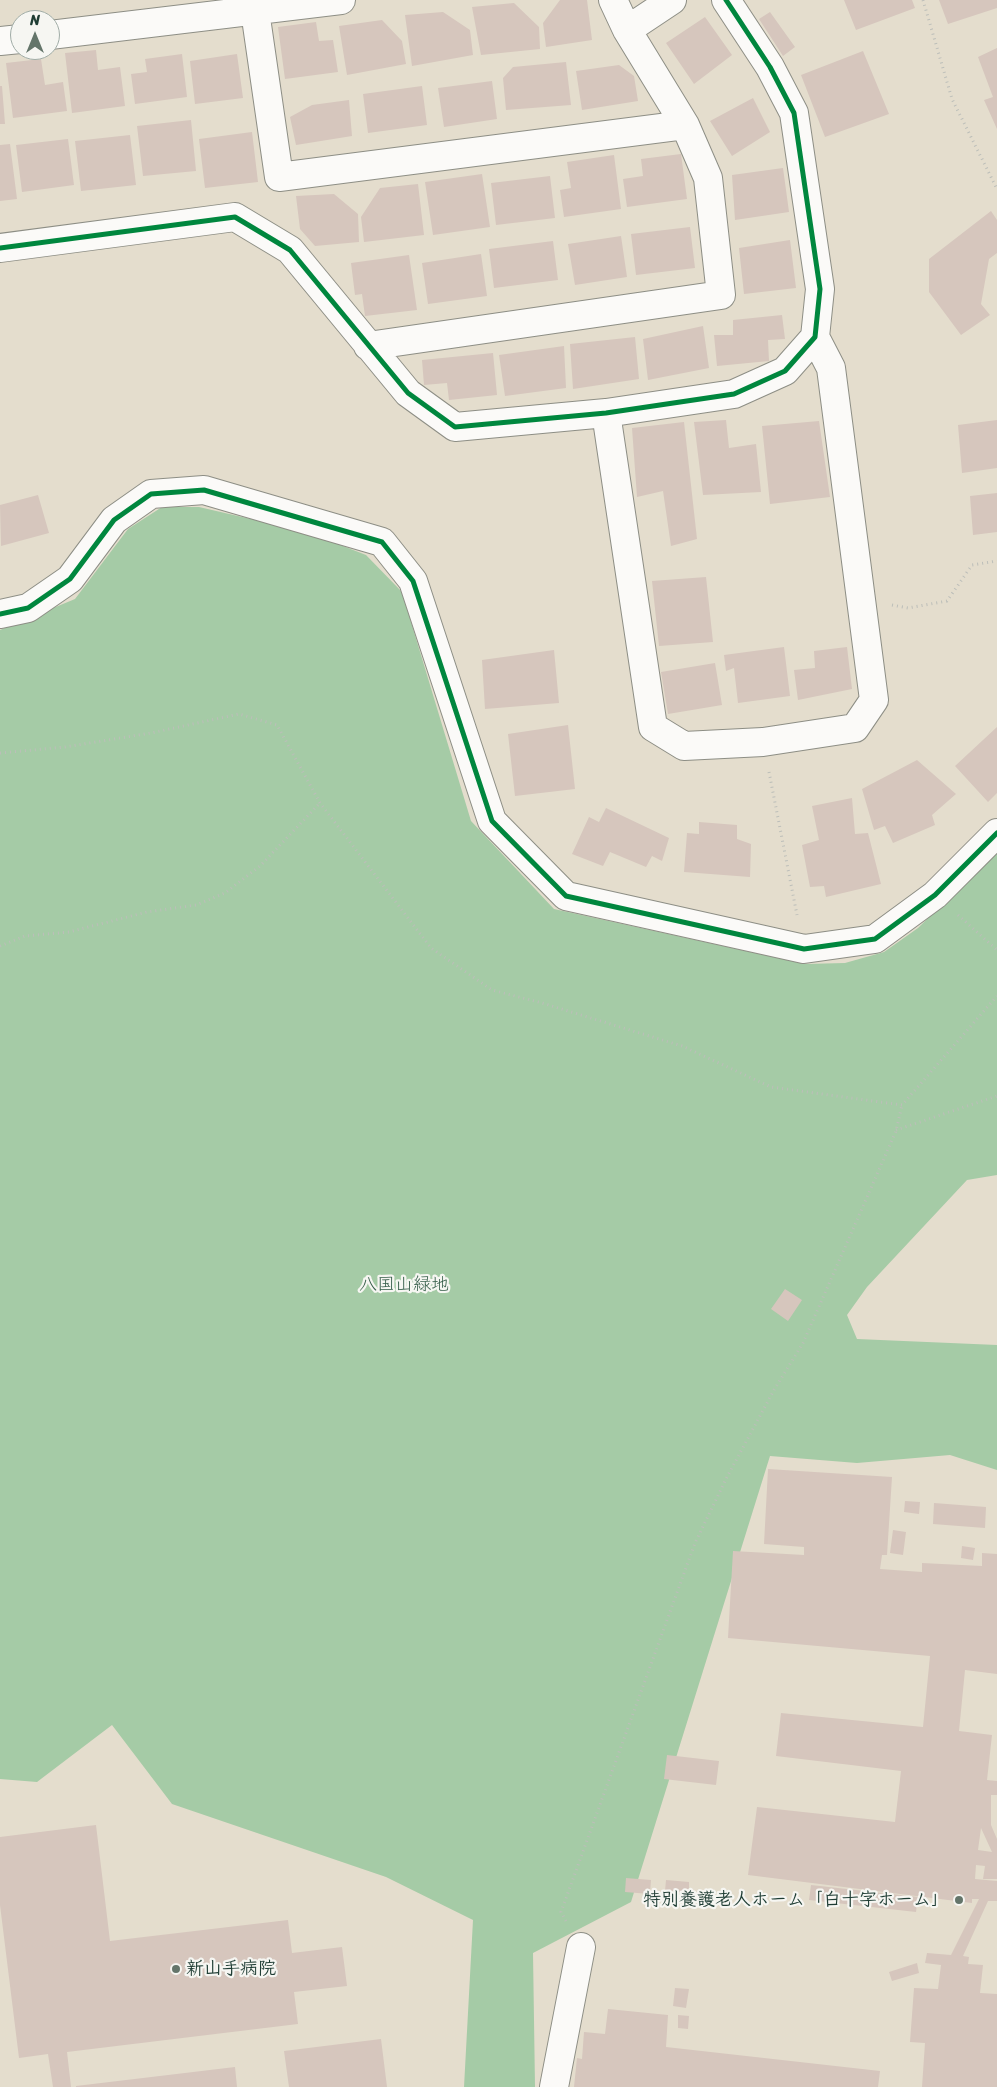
<!DOCTYPE html>
<html>
<head>
<meta charset="utf-8">
<style>
  body { margin:0 }
  #map { position:relative; width:997px; height:2087px; overflow:hidden; background:#e4ddcd; font-family:Sriracha,sans-serif }
  canvas { display:block }
  .north { position:absolute; left:10px; top:10px; width:50px; height:50px; box-sizing:border-box; background:#f6f6f2; border:1px solid #a0aca6; border-radius:50%; rotate:0deg; font-size:14px; font-weight:700; line-height:20px; text-align:center; color:#1f3d34 }
  .north::after { content:''; display:block; margin:auto; width:18px; height:22px; background:#64756a; clip-path:polygon(50% 0,100% 100%,50% 72%,0 100%) }
</style>
</head>
<body>
<div id="map">
<canvas width="997" height="2087"></canvas>
<div class="north">N</div>
</div>
<script>
const ctx = document.querySelector('canvas').getContext('2d');
ctx.lineJoin = 'round';
function fill(path, color) { ctx.fillStyle = color; ctx.fill(path, 'evenodd'); }
function strokePath(path, color, width, dash) { ctx.strokeStyle = color; ctx.lineWidth = width; ctx.lineCap = dash ? 'butt' : 'round'; ctx.setLineDash(dash || []); ctx.stroke(path); }
function label(font, color, halo, rows, align = 'center') {
  ctx.font = font + ' Sriracha,"Klee One",sans-serif'; ctx.lineWidth = 4.5; ctx.setLineDash([]); ctx.textBaseline = 'middle'; ctx.strokeStyle = halo; ctx.fillStyle = color; for (const [text, x, y, turn = 0] of rows) {
    ctx.save(); ctx.translate(x, y); ctx.rotate((+turn || 0) * Math.PI / 180); ctx.textAlign = isNaN(turn) ? turn : align; if (halo) ctx.strokeText(text, 0, 0); ctx.fillText(text, 0, 0); ctx.restore();
  }
}
const forest = new Path2D(`
  M162 507H199L307 532 366 555 402 592 471 821 554 909 805 964 845 963 884 952 918 928 997 850V1175L967 1180 867 1287 847 1315 857 1339 997 1345V1470L950 1455 857 1463 770 1456 631 1902 533 1953 535 2087H464L473 1920 386 1877 172 1804 112 1725 37 1782 0 1779V630L75 599 128 529Z`);
const building = new Path2D(`
  M560 0H587L592 40 546 47 543 23Z
  M844 0H912L915 8 856 30Z
  M939 0H997V8L948 24Z
  M514 3 539 27 540 49 481 55 472 7Z
  M443 12 470 30 473 55 412 66 405 15Z
  M770 12 795 47 783 56 759 19Z
  M705 17 732 55 694 84 666 43Z
  M382 20 402 41 406 64 347 75 339 26Z
  M316 22 319 41 333 40 338 72 285 79 278 27Z
  M997 48V129L984 100 993 97 978 57Z
  M96 50 98 70 120 67 125 106 72 113 65 53Z
  M863 51 889 114 825 137 801 75Z
  M182 54 187 97 135 104 131 74 147 72 145 59Z
  M237 54 243 98 195 104 190 61Z
  M41 59 45 85 63 82 67 111 13 118 6 63Z
  M566 62 571 105 506 110 503 78 513 67Z
  M619 65 634 76 638 101 582 110 576 71Z
  M492 81 497 119 444 127 438 88Z
  M0 86H2L5 124H0Z
  M422 86 427 125 368 133 363 94Z
  M753 98 770 132 732 156 710 121Z
  M349 100 352 136 296 145 290 117 312 105Z
  M191 120 196 171 143 176 137 126Z
  M252 132 258 182 205 188 199 139Z
  M130 135 136 185 81 191 75 141Z
  M68 139 74 185 22 192 16 145Z
  M10 144 17 199 0 201V145Z
  M681 154 687 199 627 207 623 179 643 176 641 159Z
  M614 155 621 209 564 217 560 190 571 188 567 162Z
  M783 168 789 212 735 220 732 175Z
  M482 174 490 227 433 235 425 182Z
  M550 176 555 218 496 225 491 183Z
  M418 184 424 235 364 242 361 217 380 188Z
  M334 194 358 214 359 242 315 246 300 229 296 196Z
  M991 211 997 220V253L989 259 981 304 990 315 961 335 929 292V259Z
  M690 227 695 268 636 275 631 234Z
  M621 236 627 277 575 285 568 244Z
  M790 240 796 288 744 294 739 248Z
  M553 241 558 280 494 288 489 249Z
  M481 254 487 296 428 304 422 263Z
  M409 255 417 310 365 316 362 294 355 295 351 263Z
  M782 315 785 339 768 340 769 361 717 366 714 335H733V320Z
  M703 326 709 368 648 380 643 339Z
  M635 337 639 379 573 389 570 344Z
  M564 346 566 388 505 396 499 355Z
  M493 353 497 395 449 400 447 383 424 385 422 360Z
  M726 420 729 448 756 444 761 492 703 495 694 422Z
  M997 420V468L962 473 958 425Z
  M819 421 830 497 770 504 762 426Z
  M684 422 697 539 671 546 663 491 637 497 632 428Z
  M997 493V532L973 535 970 496Z
  M38 495 49 533 1 546 0 505Z
  M706 577 713 642 659 646 652 581Z
  M784 647 790 696 738 703 734 668 726 671 724 655Z
  M847 647 852 689 798 700 794 670 815 668 814 651Z
  M554 650 559 703 485 709 482 660Z
  M715 663 722 705 668 714 661 672Z
  M568 725 575 789 515 796 508 734Z
  M997 727V793L988 802 955 766Z
  M917 760 956 794 932 815 935 825 893 843 885 826 874 830 862 789Z
  M852 798 855 834 868 833 881 884 826 897 824 886 810 887 802 845 819 840 812 806Z
  M606 808 669 838 662 861 652 856 646 867 610 852 603 866 572 854 589 817 599 822Z
  M699 822 737 825V839L751 844 750 877 684 872 687 833 699 834Z
  M785 1289 802 1300 788 1321 771 1309Z
  M768 1469 892 1477 887 1555H882L880 1569 922 1572V1563L982 1566V1553L997 1554V1674L965 1670 959 1731 992 1735 987 1780 997 1781V1795H991V1825L997 1839V1879H983L985 1866 976 1865 975 1879 997 1881V1901H988L963 1956 969 1957 968 1964 983 1965 980 1993 997 1994V2087H922L925 2043 910 2042 914 1988 938 1989 941 1965 925 1963 927 1953 951 1955 979 1899H972V1903L748 1875 757 1807 895 1822 901 1771 776 1756 781 1713 923 1727 930 1656 728 1638 733 1551 804 1555V1547L764 1544ZM981 1828 992 1852 978 1850Z
  M905 1501 920 1502 919 1514 904 1512Z
  M934 1503 986 1507 985 1528 933 1524Z
  M893 1530 906 1532 903 1555 890 1553Z
  M962 1546 975 1548 973 1560 961 1558Z
  M667 1755 719 1761 716 1785 664 1779Z
  M96 1825 110 1941 288 1920 292 1953 342 1947 347 1986 294 1992 298 2024 67 2052 71 2087H53L48 2054 19 2058 0 1905V1837Z
  M626 1878 651 1880 650 1894 625 1892Z
  M666 1880 689 1882V1893L665 1891Z
  M811 1885 918 1897 916 1912 809 1900Z
  M917 1963 919 1973 892 1981 889 1972Z
  M675 1988 689 1989 686 2008 673 2006Z
  M608 2009 668 2015 666 2047 880 2071 878 2087H574L577 2058 582 2059 584 2032 605 2034Z
  M678 2015 689 2016 688 2029 678 2028Z
  M381 2039 387 2087H289L284 2051Z
  M235 2067 237 2087H76V2086Z`);
const path = new Path2D(`
  M923 0 952 99 997 189
  M892 605 908 608 947 601 972 565 997 561
  M0 753 65 747 151 733 239 714 277 725 320 803 431 948 492 990 542 1003 682 1046 771 1087 902 1105 997 996
  M769 772 797 915
  M958 915 997 950
  M0 946 25 936 69 932 147 912 196 905 225 893 260 866 320 803
  M896 1130 997 1096
  M566 1921 561 1912 695 1543 727 1477 774 1390 803 1343 896 1131 902 1105`);
const street = new Path2D(`
  M255 11 279 177 685 125
  M627 30 672 0
  M50 35 341 0
  M0 41 20 39
  M0 248 235 217 290 250 408 393 455 427 606 413 734 394 785 371 815 337 820 289 794 113 770 67 726 0
  M368 346 721 295 708 178 685 125 627 30 613 0
  M606 413 653 727 684 746 763 742 855 728 874 700 831 368 815 337
  M0 614 28 608 70 579 114 520 151 494 204 490 382 542 413 581 492 821 566 896 804 949 875 939 935 895 997 833
  M554 2087 581 1947`);
const cycleway = new Path2D(`
  M0 248 235 217 290 250 408 393 455 427 606 413 734 394 785 371 815 337 820 289 794 113 770 67 726 0
  M0 614 28 608 70 579 114 520 151 494 204 490 382 542 413 581 492 821 566 896 804 949 875 939 935 895 997 833`);
const markers = [
  [959,1900,5,"#64756a"],
  [176,1969,5,"#64756a"]
];
const parkNames = [
  ["八国山緑地",404,1285]
];
const poiNames = [
  ["特別養護老人ホーム「白十字ホーム」",949,1900],
  ["新山手病院",186,1969,"left"]
];
fill(forest, '#a5cba6');
fill(building, '#d6c6bd');
strokePath(street, '#8d8e85', 30);
strokePath(path, '#bcbeb9', 3, [1, 4]);
strokePath(street, '#fbfaf8', 28);
strokePath(cycleway, '#00873e', 5);
for (const [x, y, r, color] of markers) { const dot = new Path2D(); dot.arc(x, y, r, 0, 2 * Math.PI); ctx.fillStyle = color; ctx.fill(dot); strokePath(dot, '#f6f6f2', 2); }
label('18px', '#355d49', '#f6f6f2', parkNames);
label('bold 18px', '#1f3d34', '#f6f6f2', poiNames, 'right');
</script>
</body>
</html>
